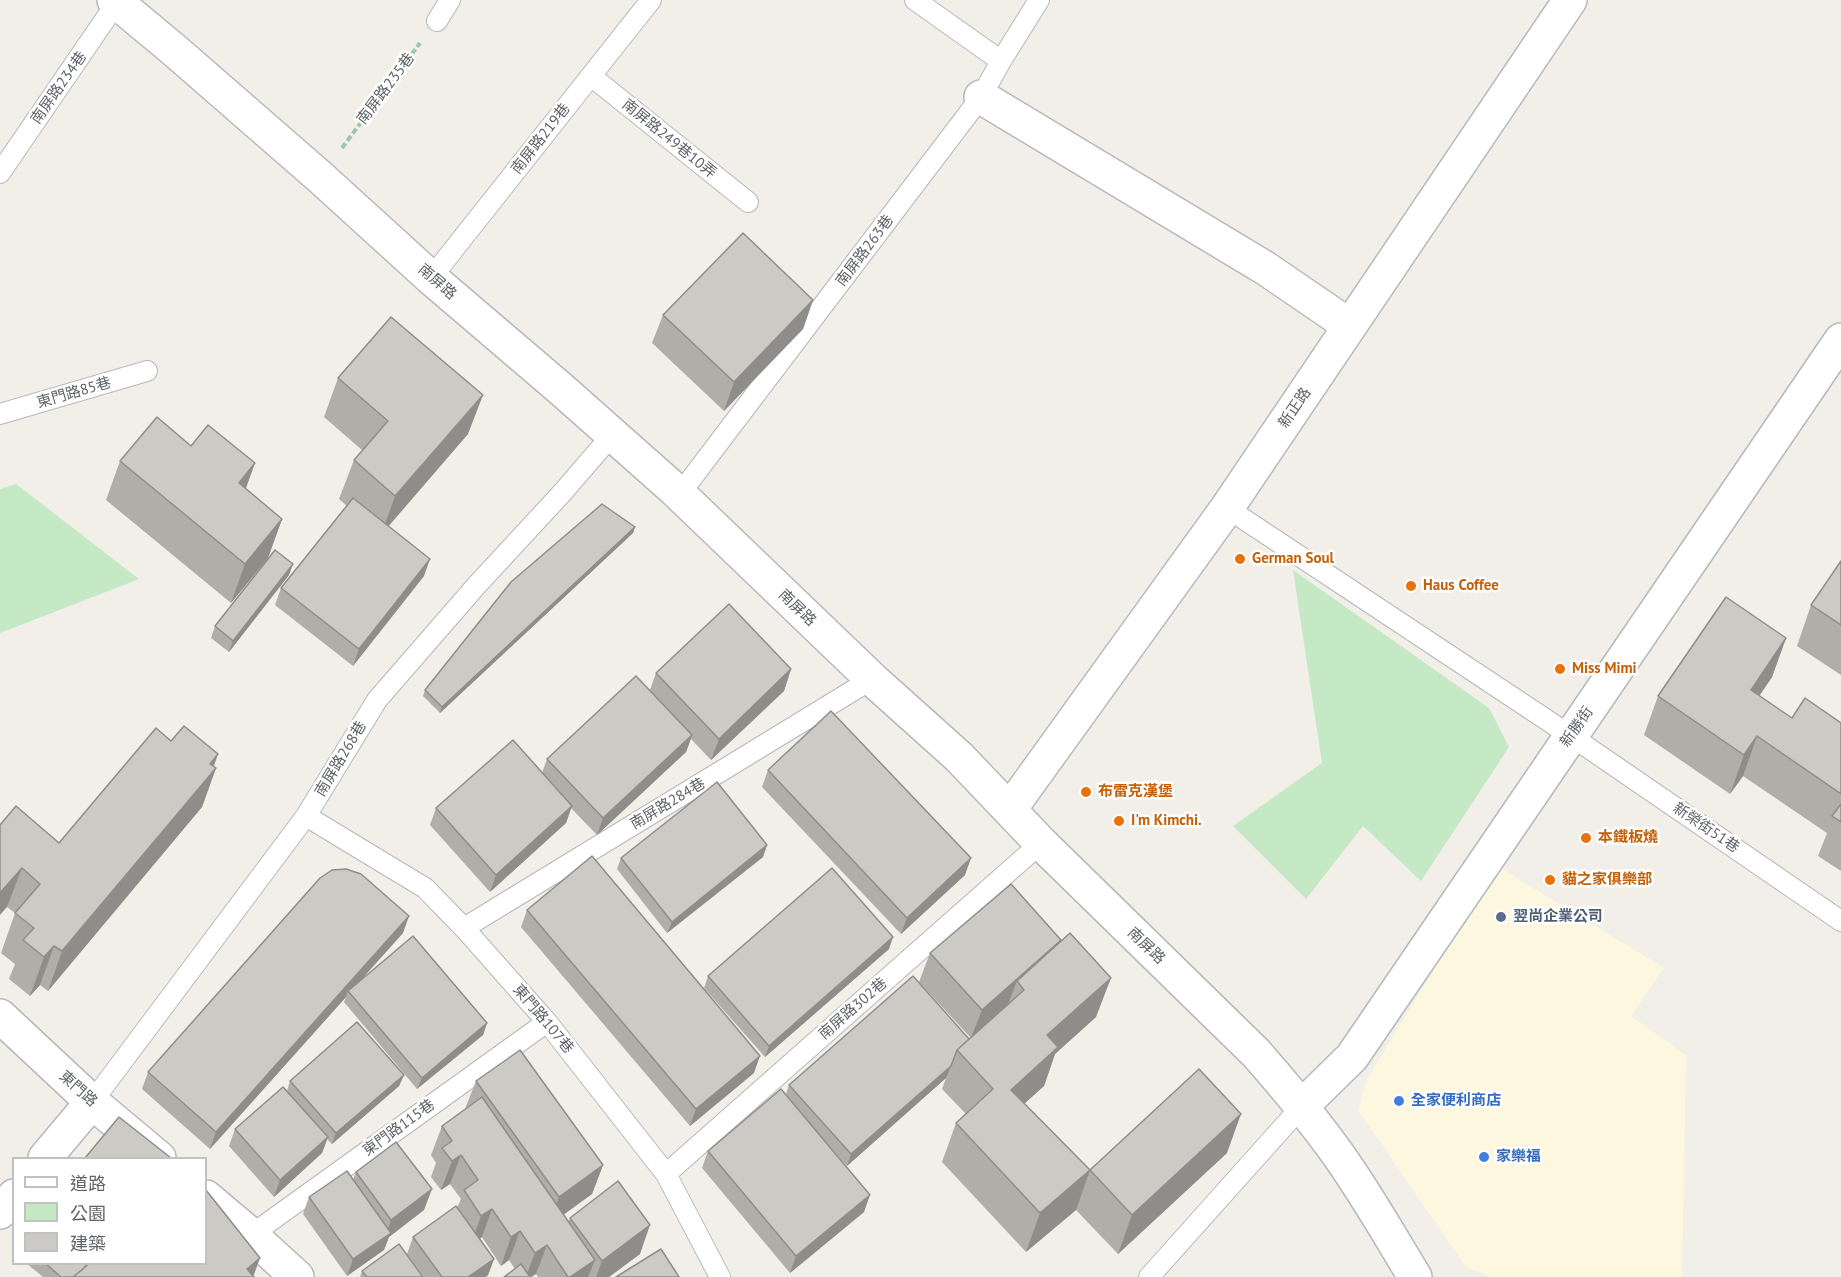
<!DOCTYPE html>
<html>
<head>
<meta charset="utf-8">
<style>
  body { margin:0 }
  #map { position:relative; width:1841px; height:1277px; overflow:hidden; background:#f1efe8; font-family:"PT Sans","Noto Sans TC",sans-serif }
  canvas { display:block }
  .legend { position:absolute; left:12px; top:1157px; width:195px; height:108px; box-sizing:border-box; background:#fff; border:2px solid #bfc1c3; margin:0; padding:8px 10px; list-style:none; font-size:18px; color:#5f6368 }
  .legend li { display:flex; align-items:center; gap:12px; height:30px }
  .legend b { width:30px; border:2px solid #bfc1c3 }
</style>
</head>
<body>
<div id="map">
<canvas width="1841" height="1277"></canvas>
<ul class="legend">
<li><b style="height:8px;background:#fff"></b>道路</li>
<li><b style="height:16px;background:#c5e8c5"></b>公園</li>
<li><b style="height:16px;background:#cccac5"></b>建築</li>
</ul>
</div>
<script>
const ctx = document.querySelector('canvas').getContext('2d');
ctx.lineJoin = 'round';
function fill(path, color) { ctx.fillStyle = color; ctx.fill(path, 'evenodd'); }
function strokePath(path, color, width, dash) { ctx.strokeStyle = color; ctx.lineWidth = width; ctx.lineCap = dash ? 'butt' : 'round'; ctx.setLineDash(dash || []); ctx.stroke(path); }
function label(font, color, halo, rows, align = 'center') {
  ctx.font = font + ' "PT Sans","Noto Sans TC",sans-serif'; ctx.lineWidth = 5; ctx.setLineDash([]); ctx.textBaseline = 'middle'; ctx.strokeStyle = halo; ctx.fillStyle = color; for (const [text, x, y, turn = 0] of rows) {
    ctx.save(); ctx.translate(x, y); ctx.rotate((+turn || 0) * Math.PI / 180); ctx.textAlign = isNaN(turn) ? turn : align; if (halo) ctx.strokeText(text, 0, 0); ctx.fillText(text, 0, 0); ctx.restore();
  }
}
const commercial = new Path2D(`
  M1497 866 1664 968 1631 1016 1686 1055 1682 1277H1491L1466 1267 1358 1110 1366 1081Z`);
const green = new Path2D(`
  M16 484 139 579 0 633V489Z
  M1293 570 1489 708 1509 747 1421 881 1363 826 1306 899 1233 826 1322 763Z`);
const path = new Path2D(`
  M342 148 420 43`);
const lane = new Path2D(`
  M915 0 1001 61
  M437 21 450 0
  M591 76 748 202
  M0 173 117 2
  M431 278 651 0
  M0 414 147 371
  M679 495 981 97 1001 61 1039 0
  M1227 508 1571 736 1841 921
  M306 816 425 888 464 928 547 1022 666 1174 720 1277
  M464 928 872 679
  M92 1102 306 816 377 700 476 586 562 493 612 435
  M666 1174 1041 843
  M251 1235 547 1022
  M1149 1277 1302 1106`);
const street = new Path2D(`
  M114 0 173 49 320 177 431 278 561 389 675 490 872 679 959 757 1041 843 1256 1053C1284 1085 1312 1118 1337 1153 1365 1192 1390 1236 1415 1277
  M981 97 1265 268 1350 326
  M1010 809 1227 508 1570 0
  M0 1016 92 1102 159 1158
  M1302 1106 1352 1057 1841 340
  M45 1158 92 1102
  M206 1197 251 1235 297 1277
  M0 1212 14 1196`);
const wall = new Path2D(`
  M813 300 803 329 724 411 652 343 663 315Z
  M338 378 468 434 388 526 424 576 353 666 275 605 281 588 347 506 339 499 354 460 362 450 324 417Z
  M191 446 246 488 282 519 268 558 231 603 106 500 120 461Z
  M635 527 633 533 440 713 423 696 425 690Z
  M1841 561V675L1797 646 1811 605Z
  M289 575 229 652 211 638 215 626Z
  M1786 638 1772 677 1759 696 1792 718 1841 723V871L1818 856 1827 833 1743 776 1730 794 1644 735 1658 696Z
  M791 669 784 691 711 760 691 739 686 752 597 835 571 808 566 823 490 892 430 825 436 808 542 773 547 759 650 690 656 673Z
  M171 741 218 754 214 766 216 768 202 807 48 991 40 985 30 996 9 979 15 964 1 953 15 913 7 907 16 806 59 843Z
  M768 770 965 875 901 934 762 787Z
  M767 845 763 857 667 933 617 869 621 858Z
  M527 910 754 1073 690 1126 521 927Z
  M403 933 361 980 487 1023 483 1035 417 1089 344 1002 346 997 210 1149 142 1089 148 1072Z
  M1061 942 1096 1017 1055 1054 1044 1086 1024 1104 1090 1170 1227 1153 1118 1254 1076 1210 1026 1252 942 1162 956 1123 966 1114 942 1089 946 1078 847 1166 831 1148 864 1212 790 1273 702 1168 708 1151 786 1094 789 1085 969 1039 970 1037 919 982 930 953Z
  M889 949 765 1057 704 988 708 976Z
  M404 1075 399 1086 332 1144 327 1139 322 1153 274 1197 229 1146 235 1129 287 1091 290 1081Z
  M476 1081 603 1165 592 1194 563 1215 568 1222 570 1218 640 1254 609 1277H538L536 1274 531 1277 515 1269 509 1260 501 1266 482 1237 480 1239 494 1259 488 1275 486 1277H424L407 1254 413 1237 457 1208 461 1199 450 1184 441 1190 431 1177 436 1163 431 1155 442 1126 465 1109Z
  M356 1172 424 1210 389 1237 384 1250 347 1276 303 1214 309 1197 353 1180Z
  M260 1258 253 1276 254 1277H43L26 1263H206Z
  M362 1271 423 1277H360Z`);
const shadedWall = new Path2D(`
  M813 300 803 329 724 411 734 382Z
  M483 395 468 434 381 535 395 496Z
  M255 463 241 502 239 483Z
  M282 519 268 558 231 603 245 564Z
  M635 527 633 533 440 713 442 707Z
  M430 559 424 576 353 666 359 649Z
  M293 564 289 575 229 652 233 641Z
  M1786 638 1772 677 1737 729 1751 690Z
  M791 669 784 691 711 760 719 739Z
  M692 735 686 752 597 835 603 818Z
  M1757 736 1743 776 1730 794 1744 755Z
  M218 754 211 773 216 768 202 807 48 991 62 951Z
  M572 806 566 823 490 892 496 875Z
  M767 845 763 857 667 933 672 922Z
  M971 858 965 875 901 934 907 918Z
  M22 868 7 907 0 915V893Z
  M409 916 403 933 349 993 348 991 346 997 210 1149 216 1132Z
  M893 937 889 949 765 1057 769 1046Z
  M1061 940 1051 969 1017 981 1007 1007 971 1038 982 1010Z
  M54 946 40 985 30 996 44 957Z
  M1111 978 1096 1017 1055 1054 1044 1086 996 1129 1011 1090 1047 1035Z
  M487 1023 483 1035 417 1089 422 1078Z
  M760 1056 754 1073 690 1126 696 1109Z
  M951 1066 946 1078 847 1166 851 1154Z
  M404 1075 399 1086 332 1144 336 1133Z
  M1241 1114 1227 1153 1118 1254 1132 1215Z
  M328 1137 322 1153 274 1197 280 1180Z
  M461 1155 450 1184 441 1190 452 1161Z
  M603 1165 592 1194 548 1226 559 1197Z
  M1090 1170 1076 1210 1026 1252 1040 1213Z
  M432 1189 424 1210 389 1237 384 1250 347 1276 353 1259 385 1237 391 1220Z
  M870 1195 864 1212 790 1273 796 1256Z
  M492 1209 482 1237 471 1244 481 1216Z
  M650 1225 640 1254 609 1277H596L602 1261Z
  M520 1231 509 1260 501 1266 511 1237Z
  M547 1245 536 1274 531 1277H526L535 1253Z
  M260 1258 253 1277 247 1269Z
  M494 1259 488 1275 486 1277H468Z
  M595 1260 588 1277H570Z`);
const building = new Path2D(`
  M743 233 813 300 734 382 663 315Z
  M391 317 483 395 395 496 354 460 388 421 338 378Z
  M157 417 191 446 208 425 255 463 239 483 282 519 245 564 120 461Z
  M353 498 430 559 359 649 281 588Z
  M602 504 635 527 442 707 425 690 511 582Z
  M275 550 293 564 233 641 215 626Z
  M1841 561V625L1811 605Z
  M1726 597 1786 638 1751 690 1792 718 1805 698 1841 723V794L1757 736 1744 755 1658 696Z
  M729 604 791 669 719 739 656 673Z
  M636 676 692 735 603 818 547 759Z
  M831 711 971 858 907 918 768 770Z
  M184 726 218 754 210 764 216 768 62 951 54 946 44 957 23 940 34 928 15 913 40 884 22 868 0 893V825L16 806 59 843 156 728 171 741Z
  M513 740 572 806 496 875 436 808Z
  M717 782 767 845 672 922 621 858Z
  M1841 804V822L1832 816Z
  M592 856 760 1056 696 1109 527 910Z
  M832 868 893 937 769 1046 708 976Z
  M346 869 361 874 409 916 216 1132 148 1072 320 878 332 870Z
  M1011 884 1061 940 982 1010 930 953Z
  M1070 933 1111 978 1047 1035 1058 1047 1011 1090 1090 1170 1040 1213 956 1123 993 1089 957 1050 1024 990 1017 981Z
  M413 936 487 1023 422 1078 348 991Z
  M913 976 969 1039 957 1050 951 1066 851 1154 789 1085Z
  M357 1022 404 1075 336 1133 290 1081Z
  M520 1050 603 1165 559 1197 476 1081Z
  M1199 1069 1241 1114 1132 1215 1090 1170Z
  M283 1087 328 1137 280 1180 235 1129Z
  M781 1089 870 1195 796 1256 708 1151Z
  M482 1097 595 1260 570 1277H568L547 1245 535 1253 520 1231 511 1237 492 1209 481 1216 464 1190 478 1180 461 1155 452 1161 442 1148 452 1141 442 1126Z
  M119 1117 171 1158H85Z
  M396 1142 432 1189 391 1220 356 1172Z
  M347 1171 391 1233 353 1259 309 1197Z
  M618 1181 650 1225 602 1261 570 1218Z
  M206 1190 260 1258 247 1269 254 1277H73L90 1263H206Z
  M456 1206 494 1259 468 1277H442L413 1237Z
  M399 1244 423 1277H367L362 1271Z
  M661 1249 679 1277H616Z
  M45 1263H88L83 1269 73 1277H61Z
  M521 1264 530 1277H504Z`);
const markers = [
  [1240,559,6,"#e8710a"],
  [1411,586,6,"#e8710a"],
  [1560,669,6,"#e8710a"],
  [1086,792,6,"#e8710a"],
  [1119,821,6,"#e8710a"],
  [1586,838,6,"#e8710a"],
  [1550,880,6,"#e8710a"],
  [1501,917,6,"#5c6f8a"],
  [1399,1101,6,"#3f7fe0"],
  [1484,1157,6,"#3f7fe0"]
];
const streetNames = [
  ["南屏路234巷",59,88,-55],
  ["南屏路235巷",386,89,-53],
  ["南屏路219巷",541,139,-52],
  ["南屏路249巷10弄",669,139,39],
  ["南屏路263巷",865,251,-53],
  ["南屏路",437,282,41],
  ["東門路85巷",74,393,-16],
  ["新正路",1295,408,-56],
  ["南屏路",797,608,44],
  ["新勝街",1577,727,-55],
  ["南屏路268巷",341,759,-59],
  ["南屏路284巷",668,804,-31],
  ["新榮街51巷",1706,828,34],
  ["南屏路",1146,946,44],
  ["南屏路302巷",853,1009,-41],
  ["東門路107巷",543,1019,50],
  ["東門路",78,1089,42],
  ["東門路115巷",399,1128,-36]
];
const foodNames = [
  ["German Soul",1252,559],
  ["Haus Coffee",1423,586],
  ["Miss Mimi",1572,669],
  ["布雷克漢堡",1098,792],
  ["I'm Kimchi.",1131,821],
  ["本鐵板燒",1598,838],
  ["貓之家俱樂部",1562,880]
];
const serviceNames = [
  ["翌尚企業公司",1513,917]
];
const shopNames = [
  ["全家便利商店",1411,1101],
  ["家樂福",1496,1157]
];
fill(commercial, '#fef7e0');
fill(green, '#c5e8c5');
strokePath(lane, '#b5b8bc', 22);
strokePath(street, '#b5b8bc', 36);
strokePath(path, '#9cc7a9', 4, [6, 3]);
strokePath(lane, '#fff', 20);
strokePath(street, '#fff', 33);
fill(wall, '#afaea9');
fill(shadedWall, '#8f8d8a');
fill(building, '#cccac5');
strokePath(building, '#8f8d8a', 1.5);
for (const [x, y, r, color] of markers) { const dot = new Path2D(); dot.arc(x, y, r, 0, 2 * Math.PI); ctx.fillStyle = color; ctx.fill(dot); strokePath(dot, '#fff', 2); }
label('15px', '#5f6368', '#fff', streetNames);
label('bold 15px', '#c56008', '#fff', foodNames, 'left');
label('bold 15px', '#4e5e75', '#fff', serviceNames, 'left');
label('bold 15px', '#366cbe', '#fff', shopNames, 'left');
</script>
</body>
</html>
